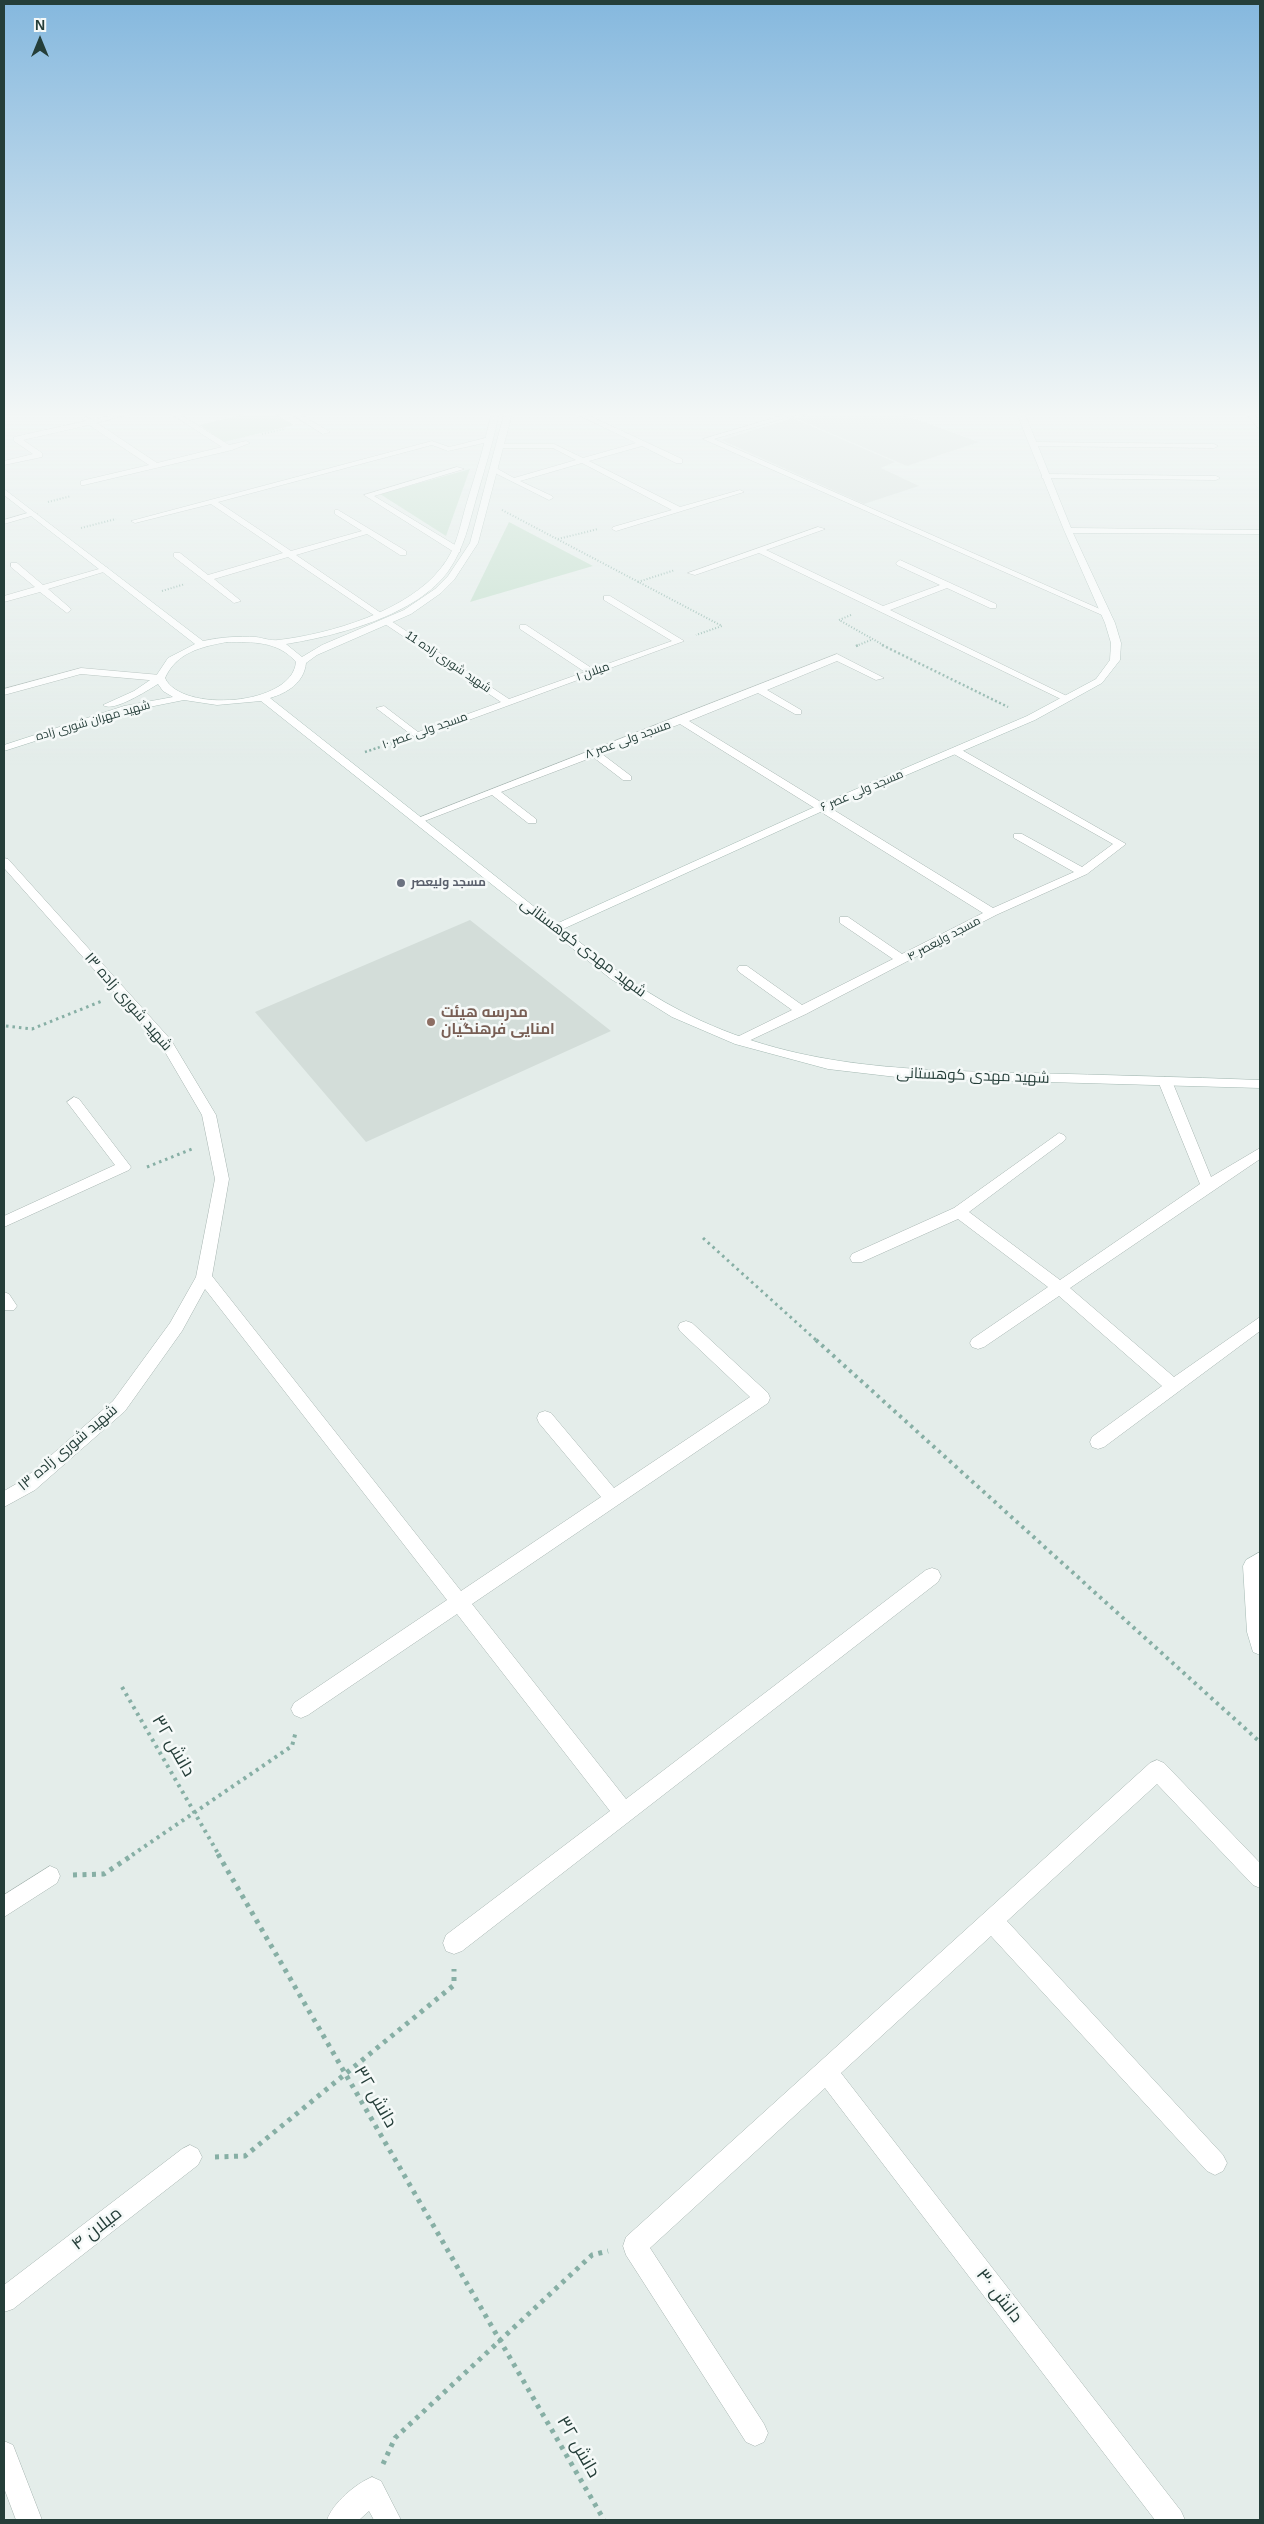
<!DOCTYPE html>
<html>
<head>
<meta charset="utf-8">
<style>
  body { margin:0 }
  #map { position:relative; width:1264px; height:2524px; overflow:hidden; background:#e4edea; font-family:Helvetica,sans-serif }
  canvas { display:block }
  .frame { position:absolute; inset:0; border:5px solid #253e39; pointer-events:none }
  .north { position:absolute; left:15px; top:15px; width:50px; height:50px; -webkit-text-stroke:4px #f5f9f8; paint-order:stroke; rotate:0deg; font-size:14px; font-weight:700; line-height:20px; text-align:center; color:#253e39 }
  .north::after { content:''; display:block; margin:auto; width:18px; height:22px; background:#253e39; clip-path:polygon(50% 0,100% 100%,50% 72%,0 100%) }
</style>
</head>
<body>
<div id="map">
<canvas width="1264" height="2524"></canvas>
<div class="frame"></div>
<div class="north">N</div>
</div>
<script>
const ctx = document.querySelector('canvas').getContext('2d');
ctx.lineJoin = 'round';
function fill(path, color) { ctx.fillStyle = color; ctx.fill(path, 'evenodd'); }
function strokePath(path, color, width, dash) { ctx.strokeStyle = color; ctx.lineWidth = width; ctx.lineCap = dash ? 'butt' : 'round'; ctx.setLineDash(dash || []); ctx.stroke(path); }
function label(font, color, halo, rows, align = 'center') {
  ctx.font = font + ' Helvetica,Cairo,sans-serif'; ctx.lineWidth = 5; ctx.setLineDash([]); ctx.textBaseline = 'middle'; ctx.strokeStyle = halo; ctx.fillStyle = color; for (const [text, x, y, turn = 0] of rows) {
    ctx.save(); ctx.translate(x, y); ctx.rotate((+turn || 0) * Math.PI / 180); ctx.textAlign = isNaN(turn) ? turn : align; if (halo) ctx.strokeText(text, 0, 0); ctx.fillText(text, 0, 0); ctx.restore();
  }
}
const built = new Path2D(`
  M808 414H902L979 442 907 466 795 418Z
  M793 418 895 462 881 468 919 486 864 504 721 440Z
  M470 920 611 1031 366 1142 255 1012Z`);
const green = new Path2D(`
  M245 414H275L294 425 224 442 200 425Z
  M470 469 446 536 380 494Z
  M509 522 593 566 470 602Z`);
const pathFar4 = new Path2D(`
  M262 434 285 429
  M48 502 71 496
  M502 510 722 626 696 635
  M81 528 116 519
  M558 539 598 529
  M638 582 675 570
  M162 591 185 584
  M851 615 839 620 885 646
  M856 646 871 640`);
const pathFar3 = new Path2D(`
  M882 645 1008 707
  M856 646 859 645
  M365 752 395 742`);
const pathFar2 = new Path2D(`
  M6 1026 32 1029 102 1001
  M147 1167 192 1149
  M703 1238 817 1341`);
const pathFar1 = new Path2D(`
  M816 1340 1260 1742
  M122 1687 219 1855
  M132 1855 292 1746 296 1731`);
const path = new Path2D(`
  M218 1854 604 2520
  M73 1875 104 1874 134 1854
  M215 2157 245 2156 454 1985V1969
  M383 2464 395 2438 592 2255 608 2251`);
const street = new Path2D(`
  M117 414H130L97 423 157 463 222 447 171 414H180L229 445 246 441 250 443 232 450 84 485H81V481L149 465 89 425 23 440 42 453V457L4 465V461L33 454 14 441V437L85 421 82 419 86 417 92 420Z
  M291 414H300L330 432 323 434Z
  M576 414H586L682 459V463H676L642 446 589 461 680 507 740 490 744 492 616 531 612 529 613 527 672 510 582 463 520 481 552 496 553 498 549 500 489 470 496 468 514 478 576 460 553 448H497L496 446 500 444H554L583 458 636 443Z
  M787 414H799L714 439 1109 613 1102 615 703 439Z
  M490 437 493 441 448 451 432 445 218 502 291 551 362 531 335 514V510H338L406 551V555H400L367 534 296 555 381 613 382 615 378 618 288 557 214 579 241 601 234 603 174 557V553H180L208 575 283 553 211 504 135 523 131 521 432 441 449 447Z
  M1034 442 1214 444 1218 446 1214 448 1031 446V442Z
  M457 467 464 469 374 496 460 548V552H454L364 495Z
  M1045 474 1216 476 1220 478 1216 480 1042 478V474Z
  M31 512 38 514 4 524V520Z
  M818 527 825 529 766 550 883 606 940 585 897 565 896 563 900 560 996 604V608H990L947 588 890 610 1073 699 1065 701 759 553 695 575 688 573Z
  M11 563H17L43 585 106 567 110 570 48 589 70 608 71 610 67 613 40 592 4 602V596L35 587 11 567Z
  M604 596H610L684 641 417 739 376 708 384 706 418 732 501 702 385 624 383 622 388 619 509 699 585 672 520 629V625H526L593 669 672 641 604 600Z
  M837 654 884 678 876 680 837 661 767 690 801 710V714H795L758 693 689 721 993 908 1074 872 1014 838V834H1022L1082 867 1113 844 952 753V749H960L1126 844 1087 874 996 915 806 1014 740 1045 734 1041 735 1038 792 1010 739 972 737 969 739 966H747L802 1005 893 959 840 923V917H848L902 954 983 913 680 724 602 754 631 776V780H623L593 757 501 792 536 819V823H528L492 795 422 822 418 823 413 820Z
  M81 668 160 675 165 678 160 681 81 674 4 695V689Z
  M4 858 8 859 171 1040 216 1115 229 1179 212 1276 461 1591 601 1497 539 1423 537 1418 539 1413 545 1411 551 1413 614 1488 750 1397 680 1331 678 1327 680 1323 686 1321 692 1323 768 1393 770 1398 768 1403 472 1604 626 1799 926 1570 932 1568 938 1570 941 1576 938 1582 462 1951 454 1954 446 1951 443 1943 446 1935 610 1811 457 1614 308 1715 301 1718 294 1715 291 1709 294 1703 447 1600 205 1289 182 1331 125 1411 35 1490 4 1507V1491L23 1480 113 1401 170 1323 196 1277 215 1179 202 1115 161 1045 4 868Z
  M1165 1077 1172 1081 1211 1177 1260 1148V1159L1070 1288 1174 1377 1260 1317V1331L1104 1447 1098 1449 1092 1447 1090 1442 1092 1437 1162 1386 1059 1296 984 1347 978 1349 972 1347 970 1343 972 1339 1048 1287 958 1219 862 1262H852L850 1258 852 1254 954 1208 1059 1133 1064 1135 1066 1138 1064 1141 969 1212 1060 1280 1200 1184 1158 1081Z
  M74 1097 79 1099 131 1167 129 1170 4 1227V1216L115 1165 67 1102Z
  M4 1292 9 1294 17 1306 14 1310H4Z
  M1157 1760 1164 1763 1260 1863V1888L1253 1885 1157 1784 1007 1921 1223 2155 1227 2163 1223 2171 1215 2175 1207 2171 991 1936 841 2073 1181 2511 1185 2520H1155L825 2088 650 2248 764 2424 768 2433 764 2442 755 2446 746 2442 626 2255 623 2246 626 2237 1150 1763Z
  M50 1866 57 1869 60 1876 57 1883 4 1917V1895Z
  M190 2145 198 2149 202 2157 198 2165 13 2309 4 2312V2285L182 2149Z
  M4 2441 13 2445 42 2520H16L4 2488Z
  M372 2477 381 2481 401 2520H374L369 2511 359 2520H327C333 2503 355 2484 372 2477Z`);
const secondary = new Path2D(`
  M491 414H499C493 443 484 471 476 499 469 524 464 548 449 570 418 615 337 636 286 644L302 657 322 645 404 610 435 589 448 576 470 543 504 414H512L478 543 454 580 441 593 411 614 317 655 306 663C304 683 287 693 270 698L556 924 819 805 1027 716 1096 679 1110 660 1111 643 1105 623 1064 530 1017 414H1025L1071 528 1260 530V534L1073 533 1115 623 1121 643 1120 660 1102 683 1035 720 827 809 563 929C601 959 638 989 681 1011 793 1069 908 1070 1030 1073 1107 1075 1183 1077 1260 1080V1088L905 1078 828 1069 735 1044 672 1017 611 979 261 701 217 705 184 700 129 711 4 751V745L124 706 173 697 163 691 158 684C148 690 113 713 103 705L134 691 156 676 168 658 195 644 4 495V489L203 641C221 637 238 636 256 637 263 638 271 641 278 640 330 634 408 611 441 568 457 549 460 525 467 502 476 473 485 444 491 414ZM227 642C253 642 278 641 296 662 292 706 181 713 165 678 177 652 201 647 227 642Z
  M1246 414H1254L1260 423V430Z
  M1260 1552V1655L1253 1652 1247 1632 1243 1566 1246 1560Z`);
const markers = [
  [401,883,5,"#6b7280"],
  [431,1022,5,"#8d6e63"]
];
const farStreetnames = [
  ["شهید شوری زاده 11",448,662,34],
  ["میلان ۱",593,672,-20],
  ["شهید مهران شوری زاده",93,721,-16],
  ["مسجد ولی عصر ۱۰",425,731,-19],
  ["مسجد ولی عصر ۸",628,740,-20],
  ["مسجد ولی عصر ۶",862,791,-23],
  ["مسجد ولیعصر ۴",944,939,-28]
];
const farWorshipnames = [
  ["مسجد ولیعصر",411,883]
];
const streetNames = [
  ["شهید مهدی کوهستانی",583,948,37],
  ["شهید شوری زاده ۱۳",128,1002,49],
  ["شهید مهدی کوهستانی",973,1076,2],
  ["شهید شوری زاده ۱۳",68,1448,-40]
];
const educationNames = [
  ["مدرسه هیئت",441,1013],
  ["امنایی فرهنگیان",441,1030]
];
const nearStreetnames = [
  ["دانش ۳۲",173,1746,60],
  ["دانش ۳۲",375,2097,60],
  ["میلان ۴",97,2229,-38],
  ["دانش ۳۰",999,2296,52],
  ["دانش ۳۲",578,2447,60]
];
fill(built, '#d3ddd9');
fill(green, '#bfddc9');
strokePath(street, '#a7b5b1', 1);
strokePath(secondary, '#a3b8b2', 1);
strokePath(pathFar4, '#87afa5', 2, [1, 2]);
strokePath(pathFar3, '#87afa5', 2.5, [2, 2.5]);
strokePath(pathFar2, '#87afa5', 3, [2.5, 4]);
strokePath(pathFar1, '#87afa5', 4, [3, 4.5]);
strokePath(path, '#87afa5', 5, [4, 5.5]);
fill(street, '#fff');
fill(secondary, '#fff');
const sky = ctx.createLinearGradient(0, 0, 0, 767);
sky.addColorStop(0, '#85b8de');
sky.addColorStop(0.54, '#f3f7f6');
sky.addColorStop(1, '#f3f7f600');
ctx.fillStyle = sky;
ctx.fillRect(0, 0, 1264, 767);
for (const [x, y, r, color] of markers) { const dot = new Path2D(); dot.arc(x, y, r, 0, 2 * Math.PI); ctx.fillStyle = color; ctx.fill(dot); strokePath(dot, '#f5f9f8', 2); }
label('12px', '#253e39', '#f5f9f8', farStreetnames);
label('bold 12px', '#5b616d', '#f5f9f8', farWorshipnames, 'left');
label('15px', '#253e39', '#f5f9f8', streetNames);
label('bold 15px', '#785e54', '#f5f9f8', educationNames, 'left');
label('18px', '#253e39', '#f5f9f8', nearStreetnames);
</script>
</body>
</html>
